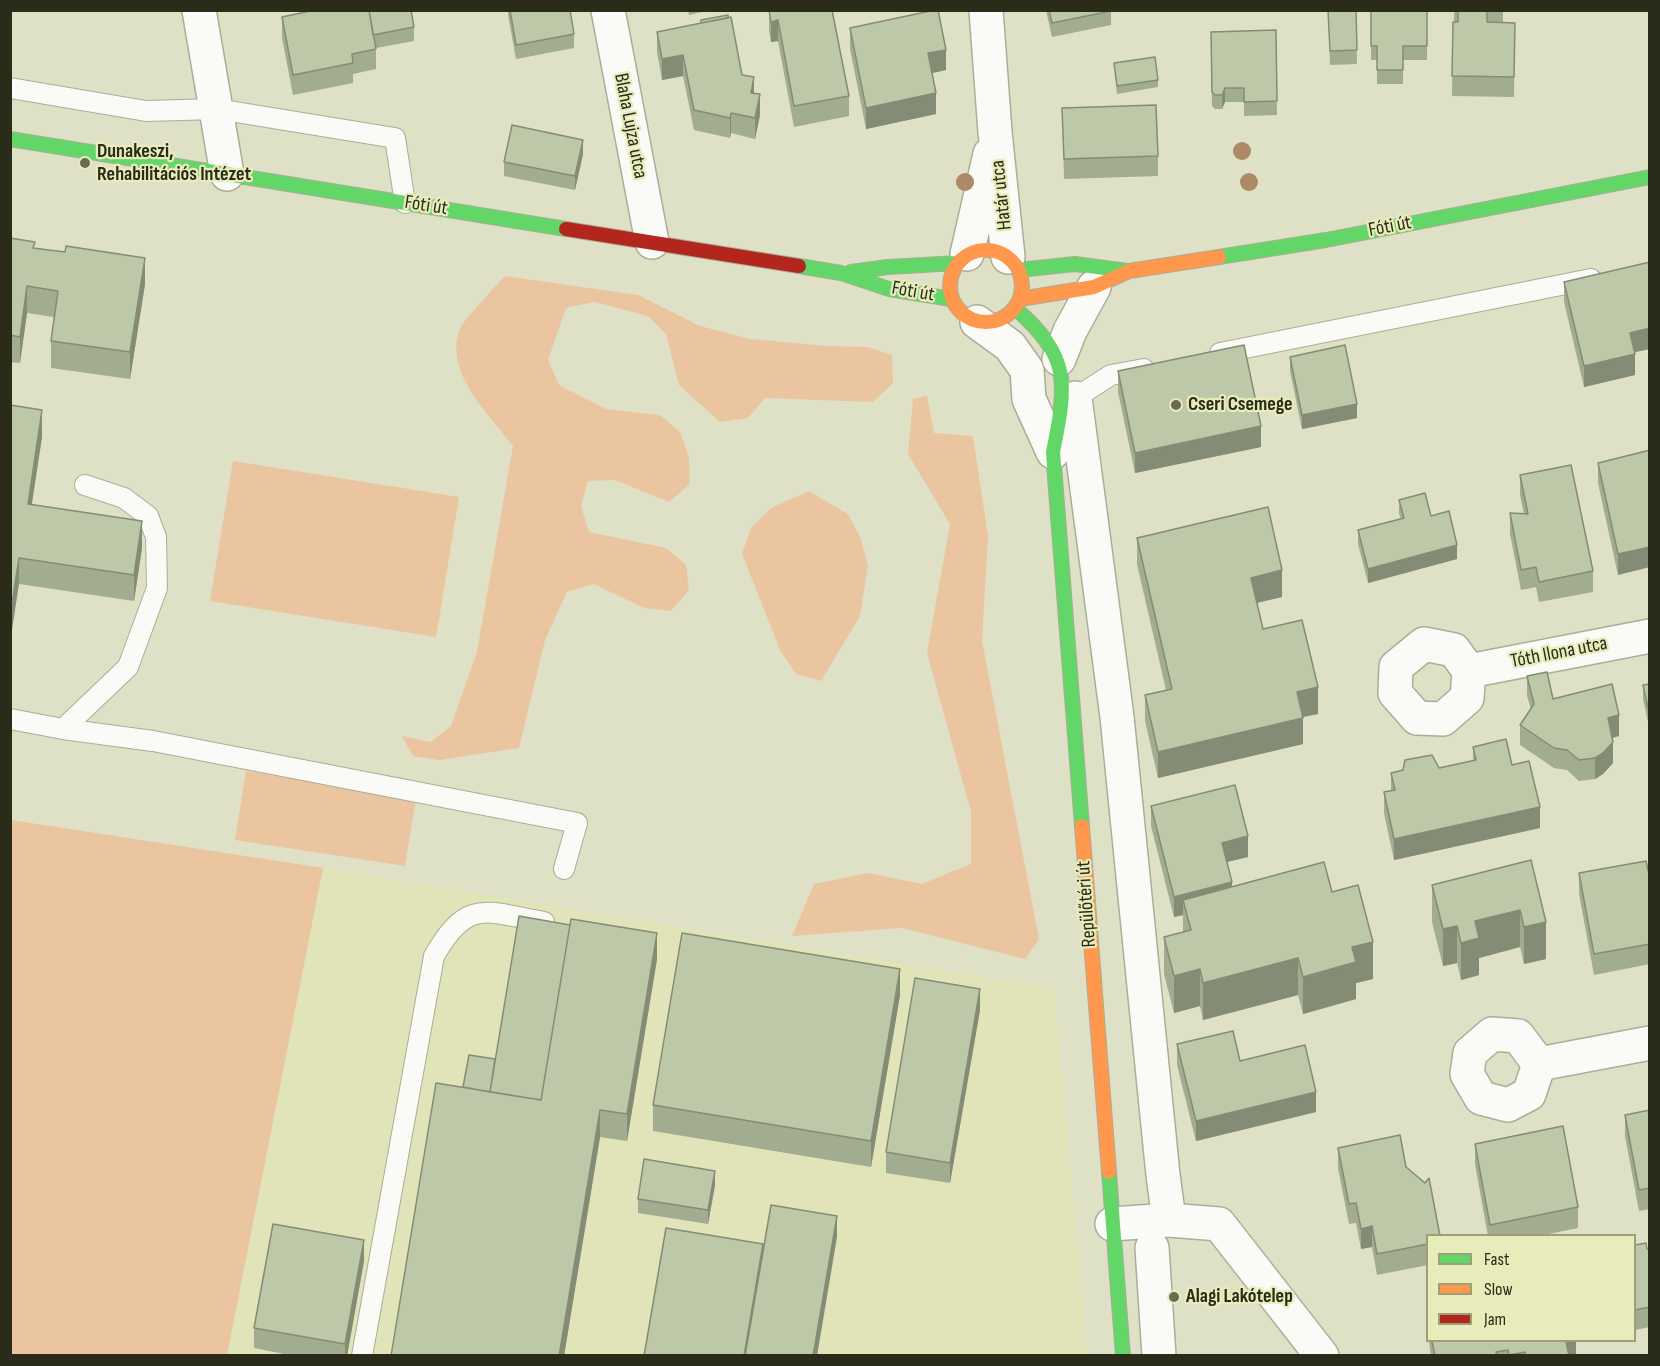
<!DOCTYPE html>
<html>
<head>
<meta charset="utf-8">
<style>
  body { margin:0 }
  #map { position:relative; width:1660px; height:1366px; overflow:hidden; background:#dfe1c6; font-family:"Sofia Sans Condensed",sans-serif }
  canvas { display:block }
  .frame { position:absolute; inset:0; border:12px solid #2a2c19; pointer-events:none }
  .legend { position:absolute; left:1426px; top:1234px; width:210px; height:108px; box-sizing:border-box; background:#e8ecbb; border:2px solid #9c9f7a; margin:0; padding:8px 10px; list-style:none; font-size:18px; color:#2a2c19 }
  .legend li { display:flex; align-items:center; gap:12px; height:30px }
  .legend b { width:30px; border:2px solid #9c9f7a }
</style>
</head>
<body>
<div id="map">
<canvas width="1660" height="1366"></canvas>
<div class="frame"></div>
<ul class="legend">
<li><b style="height:8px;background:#63d668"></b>Fast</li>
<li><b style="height:8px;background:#ff974d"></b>Slow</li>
<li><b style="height:8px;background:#b3261e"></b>Jam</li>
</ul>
</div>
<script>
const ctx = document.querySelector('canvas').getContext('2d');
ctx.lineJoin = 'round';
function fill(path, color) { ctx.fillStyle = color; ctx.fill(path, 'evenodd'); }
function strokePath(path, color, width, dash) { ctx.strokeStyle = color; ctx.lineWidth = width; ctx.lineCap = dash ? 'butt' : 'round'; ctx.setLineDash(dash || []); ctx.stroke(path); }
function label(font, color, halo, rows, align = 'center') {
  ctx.font = font + ' "Sofia Sans Condensed",sans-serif'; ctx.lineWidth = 4.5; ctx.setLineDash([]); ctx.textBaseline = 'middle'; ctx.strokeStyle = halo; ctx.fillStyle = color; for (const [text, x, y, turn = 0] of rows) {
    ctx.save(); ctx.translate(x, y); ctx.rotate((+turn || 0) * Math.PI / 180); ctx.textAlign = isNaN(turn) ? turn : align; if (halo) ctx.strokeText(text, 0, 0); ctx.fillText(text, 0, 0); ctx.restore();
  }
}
const built = new Path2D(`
  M323 868 1054 988 1088 1355 227 1356Z`);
const green = new Path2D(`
  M505 276 638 295 700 326 750 339 827 346 868 347 892 355 893 383 873 402 765 398 748 418 720 422 679 385 666 334 648 316 594 302 566 308 548 360 559 385 606 409 660 415 680 432 689 457 690 484 669 502 615 480 588 481 581 506 589 532 666 548 686 565 689 590 671 611 644 608 594 584 567 592 545 640 519 748 439 760 413 756 402 736 431 742 451 726 477 652 513 446C489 414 443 372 460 329 464 319 496 286 505 276Z
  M927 396 934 433 973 436 988 536 982 641 1039 939 1025 959 902 928 792 936 814 884 868 873 922 884 971 864V812L927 653 950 524 908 454 913 399Z
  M233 461 459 497 436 637 210 601Z
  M809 491 848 514 860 537 868 565 860 616 821 681 796 674 781 652 742 554 751 528 771 508Z
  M246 771 416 798 405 866 235 840Z
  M11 820 323 868 227 1355H11Z`);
const lane = new Path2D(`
  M10 88 146 111 217 109 395 138 405 203
  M1220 353 1591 279
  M1075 398 1111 375 1144 369
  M10 719 63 729 128 667 157 588 156 537 148 516 124 498 85 485
  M63 729 153 741 577 823 564 869
  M362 1356 434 956C468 897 486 912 544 922`);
const street = new Path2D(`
  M199 10 227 174
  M608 10 652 242
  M986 10 995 132 1008 257
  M967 254 990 154
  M977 322 1010 346 1027 370 1029 399 1053 452
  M1059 359 1070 331 1094 287
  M1075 398 1117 717 1163 1175 1169 1220
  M1424 644 1454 650 1469 671 1467 698 1443 719 1417 718 1395 693 1396 667Z
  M1469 671 1650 636
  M1492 1034 1518 1036 1539 1064 1529 1094 1508 1105 1481 1098 1467 1074 1470 1053Z
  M1539 1064 1650 1043
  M1112 1224 1169 1220 1219 1224 1322 1356
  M1152 1248 1159 1356`);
const fast = new Path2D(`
  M10 139 566 229
  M1219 257 1326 240 1650 177
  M799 266 841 273 889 289 951 299
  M1019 270 1075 264 1127 271
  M851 272 888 267 958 263
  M1015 308C1071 357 1067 383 1053 452L1082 826
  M1109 1172 1123 1356`);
const slow = new Path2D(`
  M950 286a36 36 0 1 1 72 0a36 36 0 1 1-72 0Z
  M1020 299 1094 287 1129 271 1219 257
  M1082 826 1109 1172`);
const jam = new Path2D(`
  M566 229 799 266`);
const trees = [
  [1242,151],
  [965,182],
  [1249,182]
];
const wall = new Path2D(`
  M508 10H570L574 34V48L516 59 508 15Z
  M688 10H711L689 15Z
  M769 10 849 96V116L794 127 778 41 771 42 769 30Z
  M1046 10 1111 11V25L1052 37Z
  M1328 10H1356L1357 64 1330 65Z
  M1371 10H1427V60H1403V84H1377V60H1371Z
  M1454 10H1503V23H1515L1514 97 1452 96 1453 22H1454Z
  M282 17 414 27V41L376 48V69L353 74V83L293 95 282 38Z
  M850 28 946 70 932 73 936 114 866 129 850 49Z
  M1276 30 1277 115 1244 116V102H1225L1222 109H1215L1212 106 1211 32Z
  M657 32 742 75 754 93 760 115 755 139 731 133 730 138 694 130 683 76 662 80 657 52Z
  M1114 63 1158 80V87L1117 94Z
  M1062 108 1158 156V176L1064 179Z
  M583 154 575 190 504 176V162Z
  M10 238 35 248 145 284 130 379 51 368V341L54 317 27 313 20 363 10 362Z
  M1650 262V349L1635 352V375L1584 387 1564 302V282Z
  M1290 357 1357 418 1302 429 1290 371Z
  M1118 371 1261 447 1135 473 1118 392Z
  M10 405 42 437 31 504 142 548 134 601 19 584Z
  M1650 450 1618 575 1598 483V463Z
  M1520 475 1593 571V592L1539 602 1536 587 1521 590 1510 534V513L1524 514 1520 495Z
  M1399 500 1431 516 1457 559 1368 583 1358 544V530L1401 519 1399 514Z
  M1137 538 1282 597 1257 603 1263 629 1318 714 1303 717V744L1158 778 1145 721V695L1166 690 1137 564Z
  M1527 676 1553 699 1619 736 1612 738 1613 763 1603 774 1595 779 1579 781 1567 770 1554 768 1520 745V725L1531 709 1527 696Z
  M1650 684V731L1643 699V685Z
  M1473 747 1512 765 1540 828 1394 860 1384 813V792L1391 791V773L1439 768 1473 761Z
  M1151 806 1248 857 1227 862 1232 887 1332 892 1373 979 1356 983V999L1303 1014 1298 995 1203 1020 1200 1006 1174 1013 1164 974V937L1183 933V915L1174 917 1151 826Z
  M1531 860 1546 959 1524 964 1520 947 1479 958V975L1461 980 1457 963 1443 966 1432 922V885Z
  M1579 873 1650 879V964L1594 975 1579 894Z
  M657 959 627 1141 600 1137 564 1356H391L463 1087 495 1059Z
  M900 995 871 1167 653 1131V1105Z
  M980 1010 950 1183 886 1173V1152Z
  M1177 1044 1316 1112 1196 1141 1177 1065Z
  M1650 1110V1209L1639 1211 1625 1136V1115Z
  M1475 1144 1578 1207V1228L1539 1236H1488L1475 1164Z
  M1338 1148 1406 1167 1428 1236V1265L1377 1275 1372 1247 1361 1249 1356 1223 1349 1224 1338 1168Z
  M715 1185 708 1224 638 1213V1199Z
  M1635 1245 1647 1249H1650V1327L1635 1330Z
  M364 1261 347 1356H294L254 1348V1328Z
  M1429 1341H1576V1356H1431Z`);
const shadedWall = new Path2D(`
  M778 20V41L771 42V22Z
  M946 50V70L928 74V53Z
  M683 55V76L662 80V59Z
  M754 77V98L751 93Z
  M1225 88V102L1222 109V95Z
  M936 93V114L866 129V108Z
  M760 94V115L755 139V118Z
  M731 113V133L730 138V118Z
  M583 140V154L575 190V176Z
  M145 258V284L130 379V352Z
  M27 286V313L20 363V337Z
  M1650 328V349L1630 353V333Z
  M1635 354V375L1584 387V366Z
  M1357 404V418L1302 429V415Z
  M42 410V437L28 530V504Z
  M1261 426V447L1135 473V453Z
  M142 521V548L134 601V575Z
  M1457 545V559L1368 583V569Z
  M1650 547V567L1618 575V554Z
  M19 558V584L10 643V616Z
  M1282 570V597L1251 604V578Z
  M1318 687V714L1297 718V692Z
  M1619 715V736L1608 739V718Z
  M1303 718V744L1158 778V752Z
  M1613 742V763L1603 774 1595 779V758Z
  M1540 807V828L1394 860V839Z
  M1248 836V857L1222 863V843Z
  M1232 882V903L1183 900V915L1174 917V897Z
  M1520 910V947L1479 958V975L1461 980V943L1475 921Z
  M1546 922V959L1524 964V927Z
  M1457 926V963L1443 966V929Z
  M657 933V959L627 1141V1114Z
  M1373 942V979L1356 983V999L1303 1014V977L1352 947Z
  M1298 958V995L1203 1020V983Z
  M900 969V995L871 1167V1141Z
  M1200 969V1006L1174 1013V976Z
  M980 989V1010L950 1183V1163Z
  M1316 1092V1112L1196 1141V1121Z
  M600 1110V1137L564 1356H559Z
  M715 1171V1185L708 1224V1210Z
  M837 1216V1237L817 1356H813Z
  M1372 1226V1247L1361 1249V1229Z
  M364 1240V1261L347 1356H345V1344Z
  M1566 1341H1576V1356H1566Z`);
const building = new Path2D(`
  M315 10H369L376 49 352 54 353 63 293 75 282 17Z
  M369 10H411L414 27 373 35Z
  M510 10H570L574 34 516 45Z
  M769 10H832L849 96 794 106 778 20 771 22Z
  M935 10H938L946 50 928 53 936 93 866 108 850 28Z
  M1049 10H1111V11L1052 23Z
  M1328 10H1356L1357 50 1330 51Z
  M1371 10H1427V46H1403V70H1377V46H1371Z
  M1458 10H1487V22L1515 23 1514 77 1452 76 1453 22H1458Z
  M728 15V18L701 23V20Z
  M731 17 742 75 754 77 751 93 760 94 755 118 731 113 730 118 694 110 683 55 662 59 657 32Z
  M1276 30 1277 101 1244 102V88H1225L1222 95H1215L1212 92 1211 32Z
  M1155 57 1158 80 1117 86 1114 63Z
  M1156 105 1158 156 1064 159 1062 108Z
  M512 125 583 140 575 176 504 162Z
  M10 238 35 242 33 248 65 252 66 246 145 258 130 352 51 341 58 291 27 286 20 337 10 335Z
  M1650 262V328L1630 333 1635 354 1584 366 1564 282Z
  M1244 345 1261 426 1135 453 1118 371Z
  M1345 345 1357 404 1302 415 1290 357Z
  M10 405 42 410 28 504 142 521 134 575 19 558 10 616Z
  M1650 450V547L1618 554 1598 463Z
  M1571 465 1593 571 1539 582 1536 567 1521 570 1510 513 1528 514 1520 475Z
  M1425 493 1431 516 1449 511 1457 545 1368 569 1358 530 1404 518 1399 500Z
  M1268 507 1282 570 1251 578 1263 629 1302 620 1318 687 1297 692 1303 718 1158 752 1145 695 1172 689 1137 538Z
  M1547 672 1553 699 1612 684 1619 715 1608 718 1613 742 1603 753 1595 758 1579 760 1567 750 1554 748 1520 725 1534 704 1527 676Z
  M1650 684V717L1643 685Z
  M1506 739 1512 765 1529 761 1540 807 1394 839 1384 792 1395 790 1391 773 1403 770 1405 760 1432 755 1439 768 1476 760 1473 747Z
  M1235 785 1248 836 1222 843 1232 882 1174 897 1151 806Z
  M1531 860 1546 922 1524 927 1520 910 1475 921 1479 938 1461 943 1457 926 1443 929 1432 885Z
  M1646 861 1650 879V944L1594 954 1579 873Z
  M1324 862 1332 892 1358 885 1373 942 1352 947 1356 962 1303 977 1298 958 1203 983 1200 969 1174 976 1164 937 1191 930 1183 900Z
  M519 916 570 925 541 1100 490 1092Z
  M571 919 657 933 627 1114 600 1110 559 1356H391L436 1083 541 1100Z
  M682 933 900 969 871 1141 653 1105Z
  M915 978 980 989 950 1163 886 1152Z
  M1233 1031 1240 1061 1305 1045 1316 1092 1196 1121 1177 1044Z
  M469 1055 495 1059 490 1092 463 1087Z
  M1650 1110V1188L1639 1190 1625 1115Z
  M1563 1126 1578 1207 1490 1225 1475 1144Z
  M1400 1135 1406 1167 1425 1183 1429 1178 1440 1236H1428V1244L1377 1254 1372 1226 1361 1229 1356 1203 1349 1204 1338 1148Z
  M644 1159 715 1171 708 1210 638 1199Z
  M771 1205 837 1216 813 1356H745Z
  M273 1224 364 1240 345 1344 254 1328Z
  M666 1228 763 1244 744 1356H644Z
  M1646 1243 1647 1249H1650V1307L1635 1310V1245Z
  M1432 1341H1566L1569 1356H1526L1525 1352 1509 1355 1508 1350 1496 1352 1497 1356H1435Z`);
const markers = [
  [85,163,6,"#696b56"],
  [1176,405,6,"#696b56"],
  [1174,1297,6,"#696b56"]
];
const streetNames = [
  ["Blaha Lujza utca",630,126,79],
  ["Határ utca",1002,195,-96],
  ["Fóti út",426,206,9],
  ["Fóti út",1390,227,-11],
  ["Fóti út",913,292,10],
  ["Tóth Ilona utca",1559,653,-11],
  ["Repülőtéri út",1087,904,-94]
];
const poiNames = [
  ["Dunakeszi,",97,152],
  ["Rehabilitációs Intézet",97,175],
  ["Cseri Csemege",1188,405],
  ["Alagi Lakótelep",1186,1297]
];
fill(built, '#e0e4b8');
fill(green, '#ebc4a0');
strokePath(lane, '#abad98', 22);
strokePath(street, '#abad98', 36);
strokePath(fast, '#abad98', 16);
strokePath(slow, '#abad98', 16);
strokePath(jam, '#abad98', 16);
strokePath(lane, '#fafaf6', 20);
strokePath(street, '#fafaf6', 33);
strokePath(fast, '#63d668', 14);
strokePath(slow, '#ff974d', 14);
strokePath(jam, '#b3261e', 14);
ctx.fillStyle = '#ac8a65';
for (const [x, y] of trees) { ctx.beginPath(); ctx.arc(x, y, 9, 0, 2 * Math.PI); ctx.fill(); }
fill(wall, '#a2ac90');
fill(shadedWall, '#848c75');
fill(building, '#bcc8a7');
strokePath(building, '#848c75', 1.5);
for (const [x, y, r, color] of markers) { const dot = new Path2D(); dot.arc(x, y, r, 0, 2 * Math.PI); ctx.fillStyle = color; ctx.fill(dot); strokePath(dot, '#e8ecbb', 2); }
label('20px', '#2a2c19', '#e8ecbb', streetNames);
label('bold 20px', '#2a2c19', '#e8ecbb', poiNames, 'left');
</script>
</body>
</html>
